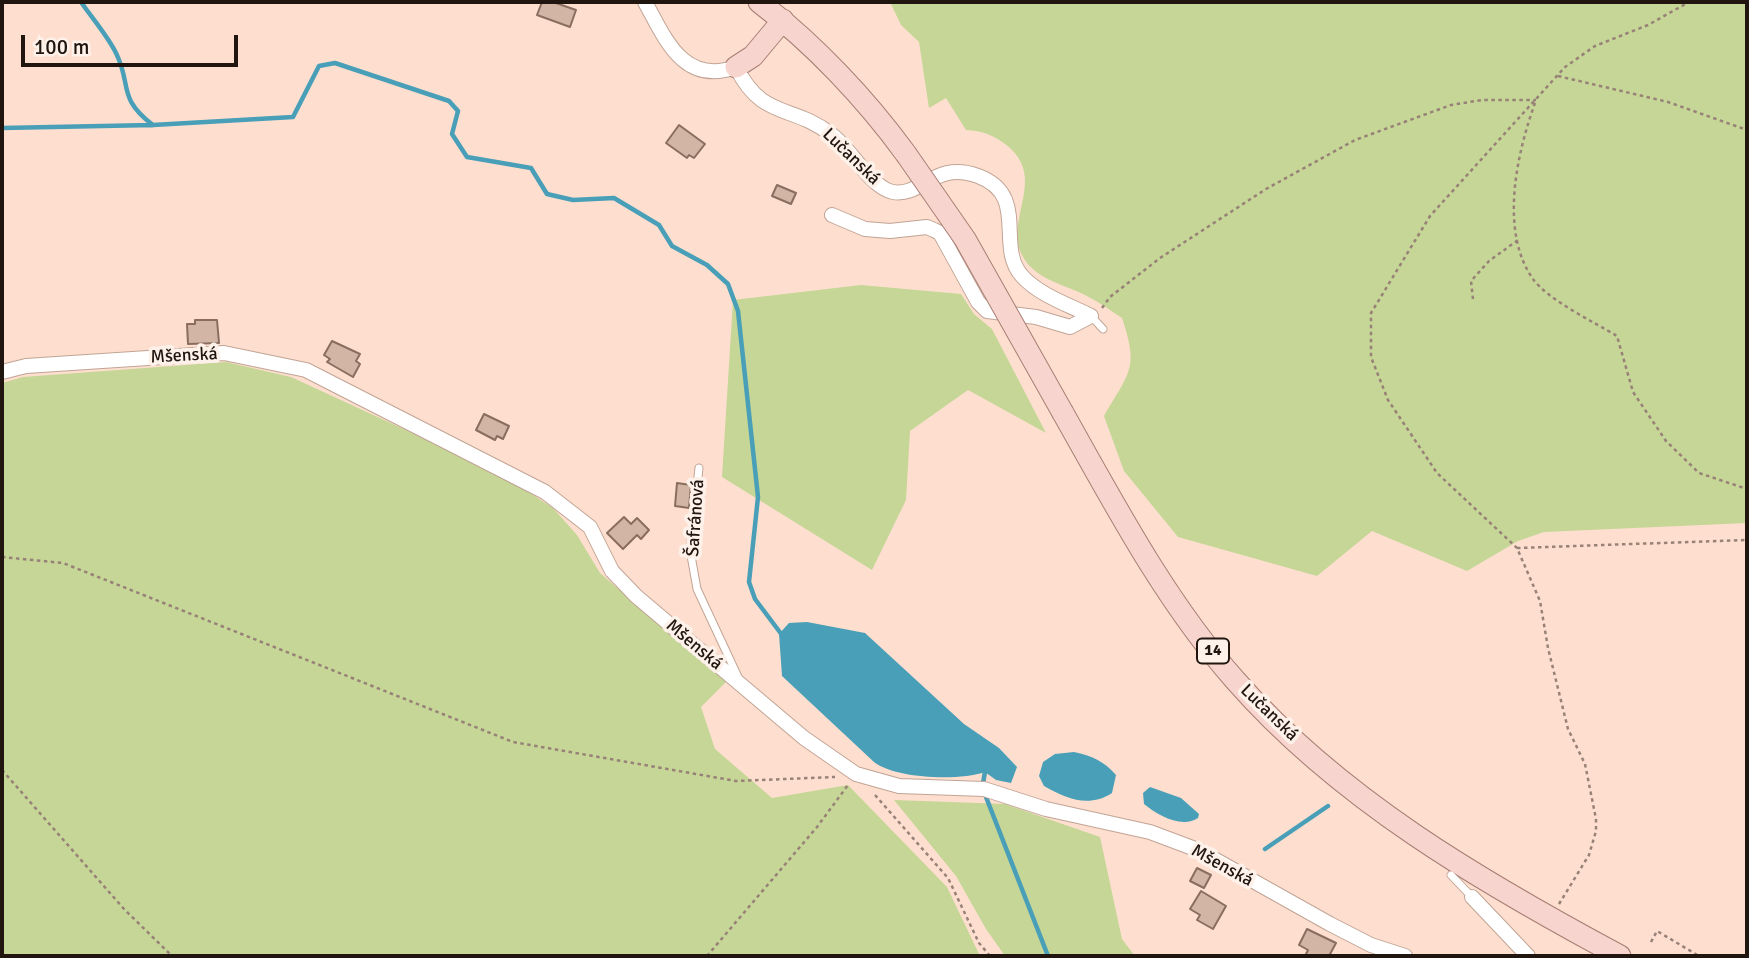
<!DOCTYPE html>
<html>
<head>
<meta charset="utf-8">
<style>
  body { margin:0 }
  #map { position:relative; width:1749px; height:958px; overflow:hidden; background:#fedfcf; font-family:Signika,sans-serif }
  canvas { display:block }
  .frame { position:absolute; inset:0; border:4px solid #20150f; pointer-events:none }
  .scale { position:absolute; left:21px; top:35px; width:217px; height:32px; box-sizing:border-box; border:4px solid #20150f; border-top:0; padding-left:9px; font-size:21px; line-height:24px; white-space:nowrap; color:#20150f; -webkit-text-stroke:5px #fdf1ea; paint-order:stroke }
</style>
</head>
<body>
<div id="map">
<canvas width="1749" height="958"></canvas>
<div class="frame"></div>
<div class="scale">100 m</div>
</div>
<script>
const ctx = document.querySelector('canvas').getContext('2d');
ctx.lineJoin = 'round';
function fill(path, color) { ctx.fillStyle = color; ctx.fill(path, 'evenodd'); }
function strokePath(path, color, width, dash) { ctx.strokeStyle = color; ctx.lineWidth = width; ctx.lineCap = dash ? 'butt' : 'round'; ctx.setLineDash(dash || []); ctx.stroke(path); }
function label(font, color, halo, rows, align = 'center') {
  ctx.font = font + ' Signika,sans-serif'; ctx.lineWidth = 7; ctx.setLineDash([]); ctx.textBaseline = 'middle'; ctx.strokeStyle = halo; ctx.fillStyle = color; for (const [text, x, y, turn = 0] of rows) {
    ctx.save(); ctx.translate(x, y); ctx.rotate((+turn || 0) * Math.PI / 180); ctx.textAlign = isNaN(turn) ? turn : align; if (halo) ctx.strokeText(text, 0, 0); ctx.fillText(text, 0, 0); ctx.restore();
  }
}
const green = new Path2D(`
  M890 2H1747V523L1544 532 1518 541 1467 571 1372 531 1317 576 1178 537 1124 471 1104 416C1130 371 1139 369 1122 318 1110 310 1097 301 1085 295 1063 284 1034 279 1022 255 1004 218 1049 177 1005 144 991 134 983 131 966 130L946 98 929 108 919 42 901 25Z
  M861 285 961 294 974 314 992 329 1046 433 968 390 910 431 906 500 872 570 722 477 733 300Z
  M226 362 291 377 499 473 553 508 577 535 600 573 726 682 701 707 715 749 772 798 848 785 947 887 980 956H2V383L23 377Z
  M894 800 1005 804 1100 837 1122 939 1135 956H1005L986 929 956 876Z`);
const water = new Path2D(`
  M807 622 865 633 964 724 999 748 1017 767 1011 783 996 780 985 772C959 781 896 779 874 762L782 676 779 634 789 623Z
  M1074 752C1092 756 1104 761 1116 775L1112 793C1089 808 1067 799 1044 786L1039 776 1043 762 1055 754Z
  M1150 787 1181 798 1199 814 1198 818C1182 829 1157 815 1144 804L1143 793Z`);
const stream = new Path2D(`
  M81 2C92 18 107 35 116 53 132 85 117 98 153 125
  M2 128 153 125 293 117 319 66 335 63 449 101 458 111 452 134 467 157 531 168 547 194 573 200 614 198 659 225 672 246 707 265 728 284 738 311 758 497 749 582 755 599 782 635
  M982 770 985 772 983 783
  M986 797 1048 956
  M1265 849 1328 806`);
const building = new Path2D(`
  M542 2H553L576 10 570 27 537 15Z
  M679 125 705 144 694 158 689 155 687 158 666 143Z
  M777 185 796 193 791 204 772 196Z
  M195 320H217L219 343 188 344 187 324H195Z
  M332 341 360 354 356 361 360 364 353 377 327 362 330 359 324 355Z
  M484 414 509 426 503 439 497 436 495 440 476 430Z
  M677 483 691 485 689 508 675 506Z
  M624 517 631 524 637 518 649 530 641 539 637 535 623 549 607 533Z
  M1197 868 1211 875 1204 888 1190 881Z
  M1201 891 1226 906 1213 929 1197 920 1200 915 1190 909Z
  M1307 929 1336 943 1329 956H1305L1308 950 1299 945Z`);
const path = new Path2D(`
  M1558 76 1668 102 1747 130
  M1535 103C1517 153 1499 231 1533 279 1548 300 1594 322 1617 336L1633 392 1666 441 1699 473 1747 489
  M1473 299 1471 281 1489 261 1518 240
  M1102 308 1110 297 1160 258 1266 189 1355 140 1451 105 1482 100H1536
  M1517 548 1747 540
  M2 557 63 563 513 742 736 781 835 777
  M2 770 124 909 172 956
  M875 795 948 878 979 943 990 956
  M1559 904 1589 855 1596 831V819L1585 764 1568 729 1548 648 1540 601 1517 548 1437 473 1388 400 1371 357V313L1430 216 1565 67 1595 46 1648 25 1689 2
  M1651 942 1657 931 1699 956
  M707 956 817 827 848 785`);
const lane = new Path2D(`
  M1091 316 1103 329
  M699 468 690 550 697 589 738 677
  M1451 875 1472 897`);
const street = new Path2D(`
  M645 2C665 38 683 86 736 67 763 121 791 103 832 135 851 149 871 188 893 192 922 197 935 160 978 176 1030 195 995 246 1022 276 1039 295 1069 305 1091 316L1070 327 1036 317 987 311 978 302 940 233 934 230 927 227 890 231 865 229 832 215
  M2 372 26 366 224 353 306 370 545 492 590 527 612 571 636 596 804 738 856 774 899 786 984 789 1046 809 1150 832 1198 850 1330 924 1371 945 1405 956
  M1472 897 1528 956`);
const primary = new Path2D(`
  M759 2C813 43 866 99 906 154
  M736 67 753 56 783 20
  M1063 413C1115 505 1165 601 1235 680 1339 799 1482 882 1620 956`);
const primaryBridge = new Path2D(`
  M906 154 965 239 1063 413`);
const shields = [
  [1213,651,32]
];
const shieldNames = [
  ["14",1213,651]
];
const streetNames = [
  ["Lučanská",851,157,44],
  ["Mšenská",184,356,-3],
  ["Šafránová",696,518,-86],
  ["Mšenská",694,645,40],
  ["Lučanská",1269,713,44],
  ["Mšenská",1222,866,29]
];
fill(green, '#c5d697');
fill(water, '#489fb7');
strokePath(stream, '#489fb7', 4.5);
fill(building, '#d3b5a5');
strokePath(building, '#896e60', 2);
strokePath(lane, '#c1a495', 9);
strokePath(street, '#c1a495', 16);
strokePath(primary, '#a87e74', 23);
strokePath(path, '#988277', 2.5, [3.5, 3.5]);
strokePath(lane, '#fff', 7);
strokePath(street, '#fff', 14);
strokePath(primary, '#f7d4cd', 21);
strokePath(primaryBridge, '#a87e74', 23, []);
strokePath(primaryBridge, '#f7d4cd', 21);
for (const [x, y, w] of shields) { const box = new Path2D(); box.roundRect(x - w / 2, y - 12.5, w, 25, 5); ctx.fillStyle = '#fdf1ea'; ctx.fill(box); strokePath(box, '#20150f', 2); }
label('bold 16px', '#20150f', null, shieldNames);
label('18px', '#20150f', '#fdf1ea', streetNames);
</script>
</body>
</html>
